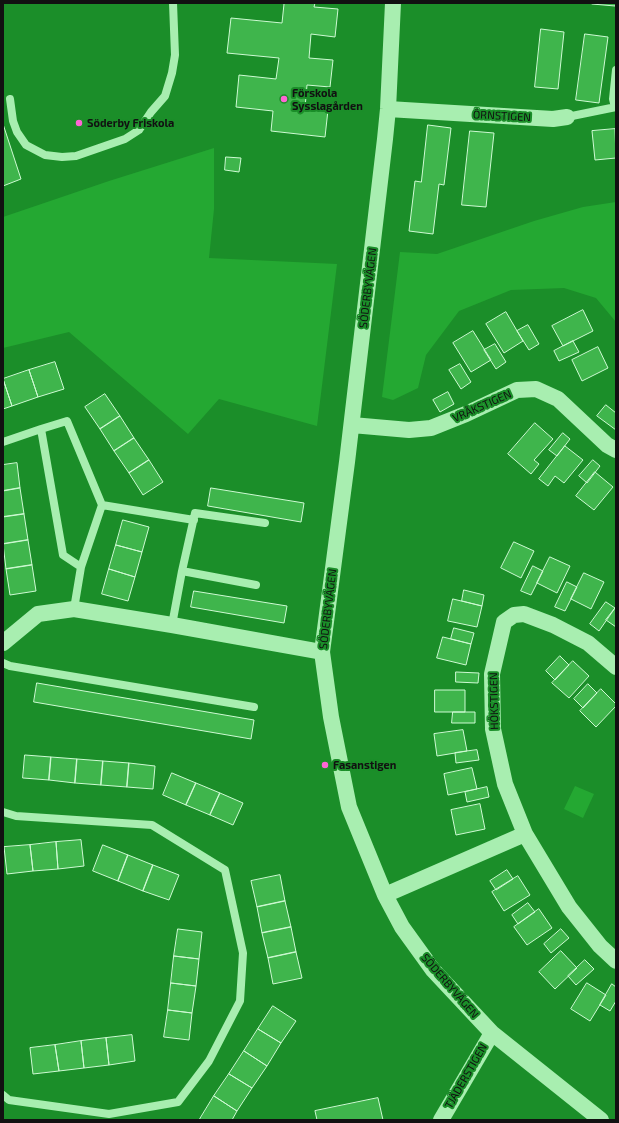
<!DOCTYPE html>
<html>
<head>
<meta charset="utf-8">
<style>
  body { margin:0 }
  #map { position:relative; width:619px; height:1123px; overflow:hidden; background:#1b8e29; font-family:"Exo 2",sans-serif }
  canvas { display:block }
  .frame { position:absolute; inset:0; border:4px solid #111; pointer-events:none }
</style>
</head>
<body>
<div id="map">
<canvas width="619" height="1123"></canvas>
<div class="frame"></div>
</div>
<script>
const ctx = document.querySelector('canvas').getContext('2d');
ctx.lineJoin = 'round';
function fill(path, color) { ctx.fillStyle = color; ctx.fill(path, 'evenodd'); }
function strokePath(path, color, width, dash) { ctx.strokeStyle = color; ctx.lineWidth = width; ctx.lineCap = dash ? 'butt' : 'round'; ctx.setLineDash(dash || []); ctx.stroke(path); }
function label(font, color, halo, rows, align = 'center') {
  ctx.font = font + ' "Exo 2",sans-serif'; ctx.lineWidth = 4; ctx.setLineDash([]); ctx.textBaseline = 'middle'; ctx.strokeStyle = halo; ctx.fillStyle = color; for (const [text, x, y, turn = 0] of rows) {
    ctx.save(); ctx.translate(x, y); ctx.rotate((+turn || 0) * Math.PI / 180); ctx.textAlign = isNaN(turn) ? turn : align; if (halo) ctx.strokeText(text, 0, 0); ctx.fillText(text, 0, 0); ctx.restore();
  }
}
const green = new Path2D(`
  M214 148V209L209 258 337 264 317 426 219 399 188 434 69 332 3 348V217L109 181Z
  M616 202V322L596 298 564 288 511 290 459 311 426 355 418 388 393 400 382 397 400 252 437 254 534 221 583 207Z
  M575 786 594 794 583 818 564 809Z`);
const building = new Path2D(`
  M270 3H315L314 7 338 9 335 37 311 34 309 58 333 60 330 87 307 85 305 108 328 110 325 137 271 131 273 111 236 107 239 75 276 79 279 58 227 53 231 18 282 23 284 4Z
  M592 3H616L615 6 592 4Z
  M541 29 564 32 558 89 535 87Z
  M585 34 608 37 599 103 576 100Z
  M3 124 21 179 3 186Z
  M428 125 451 128 444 185 439 184 433 234 409 231 415 181 421 182Z
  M615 129 616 158 595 160 592 131Z
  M470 131 494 133 486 207 462 205Z
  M226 157 241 158 239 172 225 170Z
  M583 310 593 331 563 346 552 326Z
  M506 312 523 341 504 353 486 324Z
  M528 325 539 344 529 350 517 331Z
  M473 331 491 360 471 372 453 343Z
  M573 341 579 352 559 361 554 351Z
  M495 344 506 362 496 369 484 350Z
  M598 347 608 368 582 381 572 360Z
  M55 362 64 389 38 397 29 370Z
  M460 364 471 382 461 389 449 370Z
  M29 370 38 397 12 406 3 379Z
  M3 379 12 406 3 409Z
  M448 392 454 404 440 412 433 400Z
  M105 394 120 416 100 429 85 407Z
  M606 405 616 413V430L597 416Z
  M120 416 134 438 114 451 100 429Z
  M535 423 553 439 534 460 539 464 531 474 508 454Z
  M563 433 570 439 557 456 549 450Z
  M134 438 149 460 129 473 114 451Z
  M565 446 583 460 564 483 555 476 548 486 539 479Z
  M149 460 163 482 143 495 129 473Z
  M593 460 600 466 587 483 579 476Z
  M17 463 20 488 3 491V465Z
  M595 472 613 487 594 510 576 496Z
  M20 488 24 514 3 517V491Z
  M211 488 304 503 301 522 208 506Z
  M24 514 28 540 3 544V517Z
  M123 520 149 527 142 552 116 545Z
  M28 540 32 565 6 569 3 544Z
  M514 542 534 551 521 578 501 568Z
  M116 545 142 552 135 577 109 569Z
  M550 557 570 566 557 593 537 583Z
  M32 565 36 591 10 595 6 569Z
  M533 566 543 571 531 595 521 591Z
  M109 569 135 577 128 601 102 594Z
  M584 573 604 582 591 609 571 599Z
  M567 582 577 587 565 611 555 607Z
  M464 590 484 595 482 606 462 601Z
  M194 591 287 606 284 623 191 607Z
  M453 599 482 606 477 627 448 621Z
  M606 602 615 608 599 631 590 624Z
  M616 607V627L606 620Z
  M454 628 474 633 471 644 451 639Z
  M443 637 471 644 466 665 437 658Z
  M560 656 569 665 555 680 546 671Z
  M573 661 589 676 569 698 552 683Z
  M456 672 479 673 478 683 456 682Z
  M37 683 254 720 251 739 34 702Z
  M588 684 597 693 583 708 574 699Z
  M601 689 616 704V706L596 727 580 711Z
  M435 690H465V712H435Z
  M453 712H475V723H452Z
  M463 730 467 751 437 756 434 734Z
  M477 750 479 760 456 763 455 753Z
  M25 755 51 757 49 780 23 778Z
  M51 757 77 759 75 783 49 780Z
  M77 759 103 761 101 785 75 783Z
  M103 761 129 763 127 787 101 785Z
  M129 763 155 766 153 789 127 787Z
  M472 768 477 789 448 795 444 774Z
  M172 773 196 783 186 805 163 795Z
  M196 783 220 793 210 815 186 805Z
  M487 787 489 797 467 802 465 792Z
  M220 793 243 803 233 825 210 815Z
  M480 804 485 829 456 835 451 810Z
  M81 840 84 866 58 869 56 842Z
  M56 842 58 869 33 871 30 845Z
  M30 845 33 871 7 874 4 847Z
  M103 845 128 855 118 881 93 871Z
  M128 855 153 865 143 891 118 881Z
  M153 865 179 875 169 900 143 891Z
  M507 870 513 879 496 890 490 881Z
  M280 875 285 901 257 907 251 881Z
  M518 876 530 895 504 911 492 892Z
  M285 901 291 927 262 933 257 907Z
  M528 903 535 912 518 924 512 915Z
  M539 909 552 928 527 945 514 927Z
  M291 927 296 952 268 958 262 933Z
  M178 929 202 932 199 959 174 956Z
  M561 929 569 938 551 953 544 944Z
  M561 951 577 968 555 989 539 972Z
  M296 952 302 978 273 984 268 958Z
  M174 956 199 959 196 986 171 983Z
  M585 960 594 969 576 985 568 976Z
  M171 983 196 986 192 1013 168 1010Z
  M587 983 606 995 590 1021 571 1009Z
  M612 984 616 987V1001L610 1011 600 1005Z
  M273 1006 296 1021 281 1043 258 1029Z
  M168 1010 192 1013 189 1040 164 1037Z
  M258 1029 281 1043 267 1066 244 1051Z
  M132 1035 135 1061 109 1065 106 1038Z
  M106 1038 109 1065 84 1068 81 1041Z
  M81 1041 84 1068 59 1071 55 1045Z
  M55 1045 59 1071 33 1074 30 1048Z
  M244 1051 267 1066 252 1088 229 1074Z
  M229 1074 252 1088 237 1111 214 1096Z
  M214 1096 237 1111 232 1120H202L200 1119Z
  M378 1098 383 1120H317L315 1111Z`);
const lane = new Path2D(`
  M10 99 13 121 17 132 26 145 45 155 62 157 76 156 125 139 139 130 151 112 165 96 172 73 175 55 173 3
  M615 107 613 99 616 70
  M567 117 616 107
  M3 442 41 429
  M102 505 194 520
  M182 571 256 585
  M74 609 81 567 63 555 41 429 67 421 102 505 81 567
  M172 625 182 571 195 513 265 523
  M3 663 10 666 254 707
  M3 812 16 816 152 825 225 870 243 953 240 1001 209 1061 178 1102 109 1114 9 1100 3 1095`);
const street = new Path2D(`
  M393 3 388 109 385 139 347 462 322 652 331 717 349 807 385 895 402 927 433 970 492 1033 601 1120
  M388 109 553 119 567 117
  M352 425 409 430 431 428 466 414 517 390 536 389 558 399 607 445 616 450
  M3 643 38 614 74 609 172 625 322 652
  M616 667 588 643 553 625 524 614 514 615 504 622 492 674 493 729 505 784 525 834 569 907 600 946 616 961
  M385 895 525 834
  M441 1120 492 1033`);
const markers = [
  [284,99,4,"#ff65d5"],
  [79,123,4,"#ff65d5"],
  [325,765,4,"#ff65d5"]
];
const poiNames = [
  ["Förskola",292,93],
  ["Sysslagården",292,106],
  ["Söderby Friskola",87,123],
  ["Fasanstigen",333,765]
];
const streetNames = [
  ["ÖRNSTIGEN",502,116,3],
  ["SÖDERBYVÄGEN",368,288,-83],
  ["VRÅKSTIGEN",482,406,-24],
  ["SÖDERBYVÄGEN",328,609,-83],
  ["HÖKSTIGEN",494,701,-91],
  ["SÖDERBYVÄGEN",450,986,49],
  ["TJÄDERSTIGEN",466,1076,-60]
];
fill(green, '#24a832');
fill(building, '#3fb54c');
strokePath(building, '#cefad3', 1);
strokePath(lane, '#a8eeb0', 8);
strokePath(street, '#a8eeb0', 16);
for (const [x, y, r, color] of markers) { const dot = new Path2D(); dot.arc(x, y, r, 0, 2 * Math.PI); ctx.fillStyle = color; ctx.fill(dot); strokePath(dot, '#1b8e29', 1.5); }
label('bold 11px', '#111', '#1b8e29', poiNames, 'left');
label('11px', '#111', '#1b8e29', streetNames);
</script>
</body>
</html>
